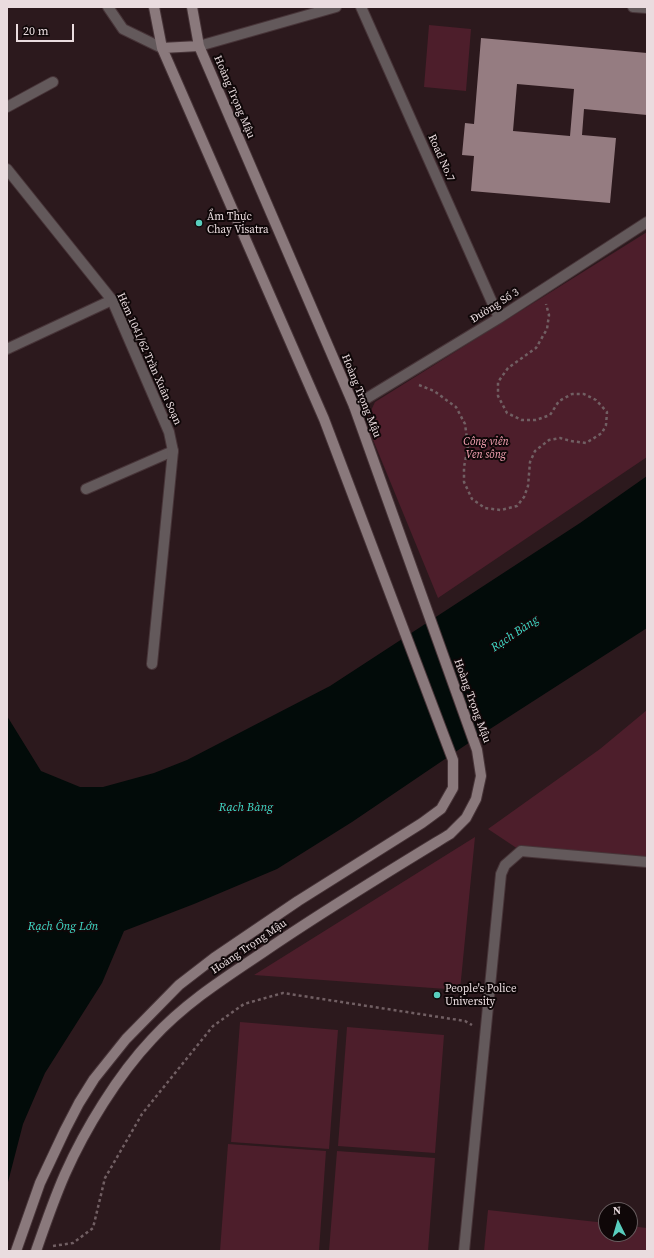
<!DOCTYPE html>
<html>
<head>
<meta charset="utf-8">
<style>
  body { margin:0 }
  #map { position:relative; width:654px; height:1258px; overflow:hidden; background:#2c191d; font-family:"Source Serif 4",serif }
  canvas { display:block }
  .frame { position:absolute; inset:0; border:8px solid #eadcdf; pointer-events:none }
  .north { position:absolute; left:598px; top:1202px; width:40px; height:40px; box-sizing:border-box; background:#0f0708; border:1px solid #675c5e; border-radius:50%; rotate:355deg; font-size:11px; font-weight:700; line-height:16px; text-align:center; color:#eadcdf }
  .north::after { content:''; display:block; margin:auto; width:14px; height:18px; background:#59cebe; clip-path:polygon(50% 0,100% 100%,50% 72%,0 100%) }
  .scale { position:absolute; left:16px; top:24px; width:58px; height:18px; box-sizing:border-box; border:2px solid #eadcdf; border-top:0; padding-left:5px; font-size:12px; line-height:14px; white-space:nowrap; color:#eadcdf; -webkit-text-stroke:3px #0f0708; paint-order:stroke }
</style>
</head>
<body>
<div id="map">
<canvas width="654" height="1258"></canvas>
<div class="frame"></div>
<div class="north">N</div>
<div class="scale">20 m</div>
</div>
<script>
const ctx = document.querySelector('canvas').getContext('2d');
ctx.lineJoin = 'round';
function fill(path, color) { ctx.fillStyle = color; ctx.fill(path, 'evenodd'); }
function strokePath(path, color, width, dash) { ctx.strokeStyle = color; ctx.lineWidth = width; ctx.lineCap = dash ? 'butt' : 'round'; ctx.setLineDash(dash || []); ctx.stroke(path); }
function label(font, color, halo, rows, align = 'center') {
  ctx.font = font + ' "Source Serif 4",serif'; ctx.lineWidth = 4; ctx.setLineDash([]); ctx.textBaseline = 'middle'; ctx.strokeStyle = halo; ctx.fillStyle = color; for (const [text, x, y, turn = 0] of rows) {
    ctx.save(); ctx.translate(x, y); ctx.rotate((+turn || 0) * Math.PI / 180); ctx.textAlign = isNaN(turn) ? turn : align; if (halo) ctx.strokeText(text, 0, 0); ctx.fillText(text, 0, 0); ctx.restore();
  }
}
const green = new Path2D(`
  M429 25 471 29 466 91 424 87Z
  M647 232V457L438 598 369 430 368 417 375 402Z
  M647 710V862L521 851 488 829 600 749Z
  M475 837 460 990 254 975Z
  M240 1022 338 1030 329 1149 231 1142Z
  M347 1027 444 1035 435 1153 338 1146Z
  M228 1144 326 1151 319 1251H220Z
  M337 1151 435 1158 428 1251H329Z
  M488 1210 606 1223V1234H630V1226L647 1228V1251H484Z`);
const water = new Path2D(`
  M647 476V628L476 738 352 822 277 869 194 904 124 931 102 983 45 1073 23 1124 7 1186V716L41 771 80 787H103L154 773 187 760 330 686 580 523Z`);
const building = new Path2D(`
  M481 38 647 53V115L584 109 582 135 616 138 610 203 471 191 474 156 462 155 465 123 474 124ZM517 84 574 89 570 136 513 131Z`);
const path = new Path2D(`
  M419 385 434 391 456 407 465 424 468 446 464 467V482L472 499 485 508 501 510 517 506 524 497 528 486 530 462 535 451 549 440 560 438 571 441 586 443 602 433 606 425 607 412 596 400 584 394H572L559 401 550 415 536 420H522L507 413 498 396V382L508 368 536 348 547 329 549 315 546 304
  M53 1246 73 1243 93 1228 105 1178 142 1114 213 1026 244 1004 283 993 465 1021 472 1025`);
const lane = new Path2D(`
  M7 107 53 82
  M7 349 112 300
  M86 489 173 451
  M464 1251 501 874 505 865 521 851 647 862`);
const street = new Path2D(`
  M108 7 123 29 162 48
  M361 7 499 318
  M633 7 647 8
  M199 46 336 7
  M7 169 112 300 169 432 173 451 152 664
  M354 406 499 318 647 222`);
const secondary = new Path2D(`
  M162 48 199 46
  M16 1251 40 1183 65 1130 79 1103 94 1079 126 1039 179 985 214 958 298 901 422 823 441 809 453 788V760L324 419 162 48 154 7
  M36 1251C45 1225 54 1199 65 1174 85 1129 118 1075 152 1039 184 1004 223 979 262 953 323 911 386 873 450 834L466 818 476 799 481 776 477 750 354 406 199 46 192 7`);
const markers = [
  [199,223,4,"#59cebe"],
  [437,995,4,"#59cebe"]
];
const streetNames = [
  ["Hoàng Trọng Mậu",234,97,67],
  ["Road No.7",441,158,66],
  ["Đường Số 3",495,306,-32],
  ["Hẻm 1041/62 Trần Xuân Soạn",149,359,66],
  ["Hoàng Trọng Mậu",361,396,68],
  ["Hoàng Trọng Mậu",472,701,70],
  ["Hoàng Trọng Mậu",249,947,-34]
];
const poiNames = [
  ["Ẩm Thực",207,217],
  ["Chay Visatra",207,230],
  ["People's Police",445,989],
  ["University",445,1002]
];
const parkNames = [
  ["Công viên",486,442],
  ["Ven sông",486,455]
];
const waterNames = [
  ["Rạch Bàng",515,634,-34],
  ["Rạch Bàng",246,808],
  ["Rạch Ông Lớn",63,927]
];
fill(green, '#4d1e2b');
fill(water, '#020b09');
fill(building, '#957c81');
strokePath(lane, '#473438', 12);
strokePath(street, '#473438', 12);
strokePath(secondary, '#473438', 12);
strokePath(path, '#715f63', 2.5, [3, 3]);
strokePath(lane, '#63595b', 10);
strokePath(street, '#63595b', 10);
strokePath(secondary, '#8a797c', 10);
for (const [x, y, r, color] of markers) { const dot = new Path2D(); dot.arc(x, y, r, 0, 2 * Math.PI); ctx.fillStyle = color; ctx.fill(dot); strokePath(dot, '#0f0708', 1.5); }
label('11px', '#eadcdf', '#0f0708', streetNames);
label('11px', '#eadcdf', '#0f0708', poiNames, 'left');
label('italic 11px', '#faa5b7', '#0f0708', parkNames);
label('italic 12px', '#41dac7', '#0f0708', waterNames);
</script>
</body>
</html>
